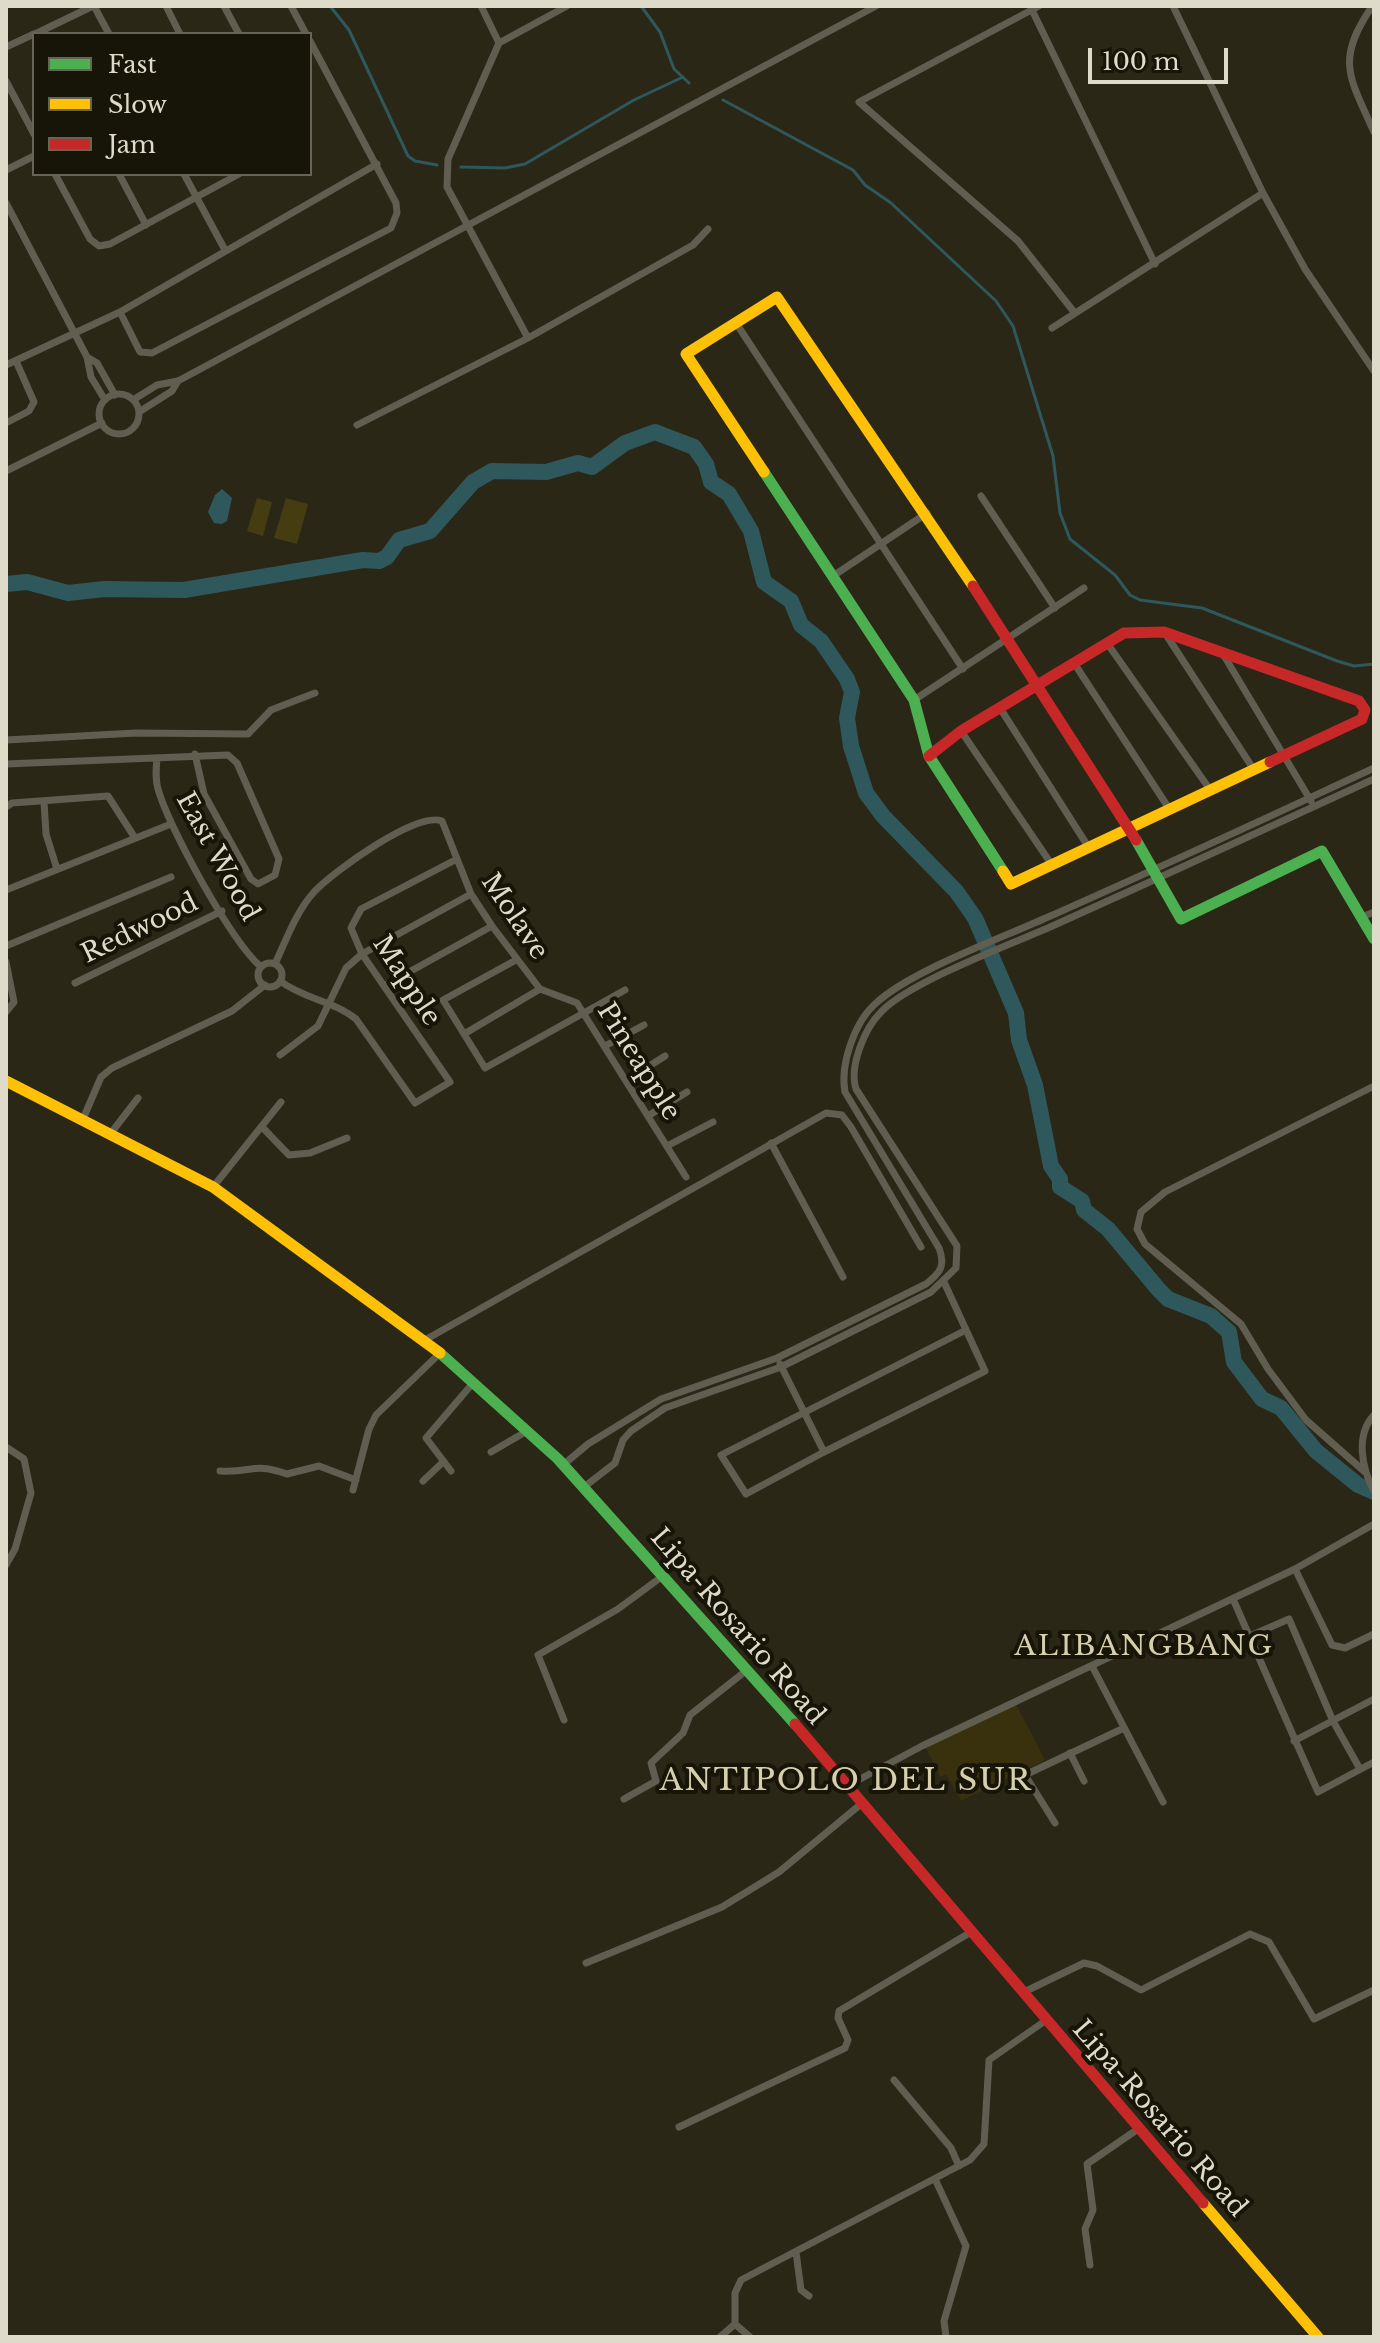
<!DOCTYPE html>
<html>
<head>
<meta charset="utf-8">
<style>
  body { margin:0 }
  #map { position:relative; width:1380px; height:2343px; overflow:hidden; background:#2a2717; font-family:"Libre Baskerville",serif }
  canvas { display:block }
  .frame { position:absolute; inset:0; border:8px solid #dedbca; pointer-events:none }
  .legend { position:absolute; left:32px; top:32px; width:280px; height:144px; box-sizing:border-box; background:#171408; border:2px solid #676456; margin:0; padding:10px 14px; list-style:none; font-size:24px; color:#dedbca }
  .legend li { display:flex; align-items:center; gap:16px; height:40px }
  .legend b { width:40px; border:2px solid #676456 }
  .scale { position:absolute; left:1088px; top:48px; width:140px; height:36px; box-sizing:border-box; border:4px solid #dedbca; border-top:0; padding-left:10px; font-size:24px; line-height:28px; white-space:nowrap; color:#dedbca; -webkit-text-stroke:6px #171408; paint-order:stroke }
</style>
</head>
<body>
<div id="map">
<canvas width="1380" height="2343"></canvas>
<div class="frame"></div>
<ul class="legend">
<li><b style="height:10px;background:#4caf50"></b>Fast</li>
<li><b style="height:10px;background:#ffc107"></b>Slow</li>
<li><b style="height:10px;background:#c62828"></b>Jam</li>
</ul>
<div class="scale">100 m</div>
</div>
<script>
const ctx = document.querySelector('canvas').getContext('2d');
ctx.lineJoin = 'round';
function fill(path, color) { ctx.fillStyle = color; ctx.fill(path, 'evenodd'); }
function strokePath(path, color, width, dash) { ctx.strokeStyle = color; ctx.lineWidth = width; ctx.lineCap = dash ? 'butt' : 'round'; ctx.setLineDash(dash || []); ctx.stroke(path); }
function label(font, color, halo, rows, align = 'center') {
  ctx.font = font + ' "Libre Baskerville",serif'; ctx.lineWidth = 8; ctx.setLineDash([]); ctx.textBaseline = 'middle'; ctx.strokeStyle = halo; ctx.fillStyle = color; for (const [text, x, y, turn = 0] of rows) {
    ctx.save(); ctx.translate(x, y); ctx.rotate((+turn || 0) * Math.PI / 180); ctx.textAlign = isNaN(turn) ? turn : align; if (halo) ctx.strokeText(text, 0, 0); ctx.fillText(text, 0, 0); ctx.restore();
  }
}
const built = new Path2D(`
  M1016 1704 1045 1760 961 1801 946 1774 940 1777 926 1748Z`);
const green = new Path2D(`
  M257 498 272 502 263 536 247 531Z
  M286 498 308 504 297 544 274 538Z`);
const water = new Path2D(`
  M222 489 232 498 227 521 222 524 214 523 208 512 215 495Z`);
const stream = new Path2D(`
  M330 6 349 30 408 156 415 161 437 165
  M641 6 660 32 674 69 689 83
  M723 100 853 170 865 185 891 203 996 301 1013 326 1053 456 1060 513 1070 539 1115 575 1130 595 1140 600 1202 608 1337 661 1354 666 1374 664
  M461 167 505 168 525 164 634 100 683 77`);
const river = new Path2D(`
  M6 584 27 582 68 593 104 589 184 590 363 560 379 561 387 557 399 540 430 531 473 482 492 471 546 472 578 463 592 467 625 443 655 432 694 447 706 464 711 482 729 494 751 531 764 582 791 601 801 625 821 641 847 679 852 692 847 718 851 746 866 793 883 816 956 891 975 918 1016 1013 1019 1040 1035 1085 1051 1166 1060 1179V1187L1082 1201 1084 1210 1108 1229 1159 1290 1168 1299 1211 1316 1229 1332 1234 1362 1262 1399 1281 1408 1316 1451 1358 1485 1374 1492`);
const street = new Path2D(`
  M94 6 109 34
  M166 6 180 34
  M224 6 239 34
  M291 6 306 34
  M481 6 499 43
  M1039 6 859 102 1018 241 1074 312
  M1173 6 1263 193 1305 269 1374 371
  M1371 8C1335 61 1350 78 1374 132
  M1032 10 1155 264
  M35 34 93 6
  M6 47 34 34
  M6 81 34 134
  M6 170 34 156
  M55 174 90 239 99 246 110 244 239 174
  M119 174 146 225
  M184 174 225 250
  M6 203 87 357 91 377 105 400
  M120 312 140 352 152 353 391 228 397 213 396 203 310 41
  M736 323 963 669
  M1052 328 1263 193
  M528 338 447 187 448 159 499 43 567 6
  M87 357 97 363 115 395
  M6 365 120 312 377 164
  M99 414a20 20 0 1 1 40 0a20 20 0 1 1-40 0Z
  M133 400 157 385 178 381 876 6
  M139 412 172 391 178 381
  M6 423 29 411 34 402 16 361
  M357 425 528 338 693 245 708 229
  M6 471 102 423
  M981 496 1055 608
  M833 576 927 513
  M1165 633 1254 770
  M1107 643 1211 791
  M1223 654 1311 801
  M1074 663 1170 810
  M914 700 1084 588
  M1000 708 1089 848
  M961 731 1052 865
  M6 740 136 733 248 734 271 710 315 693
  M157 758C156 769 155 779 158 789 169 828 231 941 261 967
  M6 764 228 755 237 763 279 859 275 875 258 884 251 879 204 794 195 754
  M44 802 46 834 57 869
  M6 807 12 803 108 796 135 838
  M6 890 171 824
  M1362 917 1374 912
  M6 946 171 877
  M516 960 443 1000 485 1068 625 990
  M6 962 14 1002 6 1012
  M258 975a12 12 0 1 1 24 0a12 12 0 1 1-24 0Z
  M275 964C286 940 296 912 314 892 333 872 416 811 442 821L471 894 492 926 540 989 577 1003 686 1177
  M280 981C304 999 334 1001 356 1019L415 1103 450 1082 362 954 351 928 361 909 457 859
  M75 983 222 911
  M384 986 492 926
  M464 1034 540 989
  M605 1046 644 1025
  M280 1055 318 1026 346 968 362 954 471 894
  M626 1081 665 1056
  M648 1116 687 1092
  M83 1119 101 1077 112 1068 232 1011 265 985
  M262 1127 289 1155 310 1153 347 1138
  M111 1133 138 1098
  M771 1143 843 1277
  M667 1146 713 1122
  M213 1187 281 1102
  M425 1340 826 1113 842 1115 851 1127 921 1247
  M780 1364 824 1452 985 1371 944 1282
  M1374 1415C1355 1435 1362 1469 1374 1491
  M6 1447 24 1459 31 1493 15 1549 6 1565
  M491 1452 527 1431
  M824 1452 746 1494 721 1455 966 1330
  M563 1465 588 1444 661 1399 777 1358 926 1284C940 1273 946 1266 939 1248L845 1092C840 1065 854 1023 875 1004 910 971 1002 938 1048 917 1157 869 1266 818 1374 768
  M220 1471C253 1473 253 1462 287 1474L319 1466 356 1480
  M451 1471 426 1438 473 1383
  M1365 1472 1306 1420 1268 1369 1241 1324 1145 1244 1137 1229 1141 1212 1165 1192 1374 1086
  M423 1481 443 1462
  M584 1487 615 1463 623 1440 631 1431 665 1408 781 1367 931 1292 956 1268 957 1246 856 1089C849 1067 864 1029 881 1012 908 983 1008 945 1048 928 1157 879 1266 829 1374 779
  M353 1490 369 1429 376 1415 440 1353
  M1295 1569 1332 1645 1345 1648 1374 1634
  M1233 1599 1318 1792 1374 1762
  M1250 1636 1289 1619 1333 1721 1360 1769
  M1092 1666 1163 1802
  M564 1720 538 1655 618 1609 664 1575
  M1294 1741 1374 1699
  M1070 1753 1084 1781
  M847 1786 922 1746 1295 1569 1374 1524
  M624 1799 656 1781 651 1763 683 1733 690 1715 747 1670
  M1055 1823 1025 1775 1124 1728
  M586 1963 722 1907 779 1872 861 1804
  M1024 1992 1084 1963 1097 1966 1141 1990 1250 1934 1269 1942 1314 2019 1374 1990
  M894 2080 951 2148 959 2166
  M679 2127 845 2048 848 2040 838 2018 839 2011 971 1932
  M935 2179 966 2246 944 2321 946 2337
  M796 2252 801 2290 809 2296
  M1090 2265 1085 2229 1093 2210 1087 2164 1138 2129
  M720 2337 735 2324
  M750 2337 735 2324V2293L741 2280 970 2160 984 2144 989 2060 1045 2021`);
const fast = new Path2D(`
  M764 472 914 700 929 756 1003 871
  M1136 840 1181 919 1322 851 1374 939
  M440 1353 558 1459 795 1724`);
const slow = new Path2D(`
  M764 472 686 354 777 297 973 586
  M1003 871 1011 884 1270 762
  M6 1081 213 1187 440 1353
  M1203 2203 1318 2337`);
const jam = new Path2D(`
  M973 586 1136 840
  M929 756 961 731 1124 633 1164 632 1359 701 1365 710 1362 719 1270 762
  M795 1724 1203 2203`);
const streetNames = [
  ["East Wood",217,857,61],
  ["Molave",514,917,56],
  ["Redwood",140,929,-26],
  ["Mapple",406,981,57],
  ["Pineapple",638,1062,58],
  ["Lipa-Rosario Road",737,1627,49],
  ["Lipa-Rosario Road",1159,2119,49]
];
const neighbourhoodNames = [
  ["ALIBANGBANG",1144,1647]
];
const quarterNames = [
  ["ANTIPOLO DEL SUR",846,1782]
];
fill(built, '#39310e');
fill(green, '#453d11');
fill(water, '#2e585c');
strokePath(stream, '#2e585c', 3);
strokePath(river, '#2e585c', 16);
strokePath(street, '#605d51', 7);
strokePath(fast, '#4caf50', 11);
strokePath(slow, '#ffc107', 11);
strokePath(jam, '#c62828', 11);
label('26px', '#dedbca', '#171408', streetNames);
ctx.letterSpacing = '2px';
label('28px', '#d6cfae', '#171408', neighbourhoodNames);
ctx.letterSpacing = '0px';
ctx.letterSpacing = '2px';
label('30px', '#d6cfae', '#171408', quarterNames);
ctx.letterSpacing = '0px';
</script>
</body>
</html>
